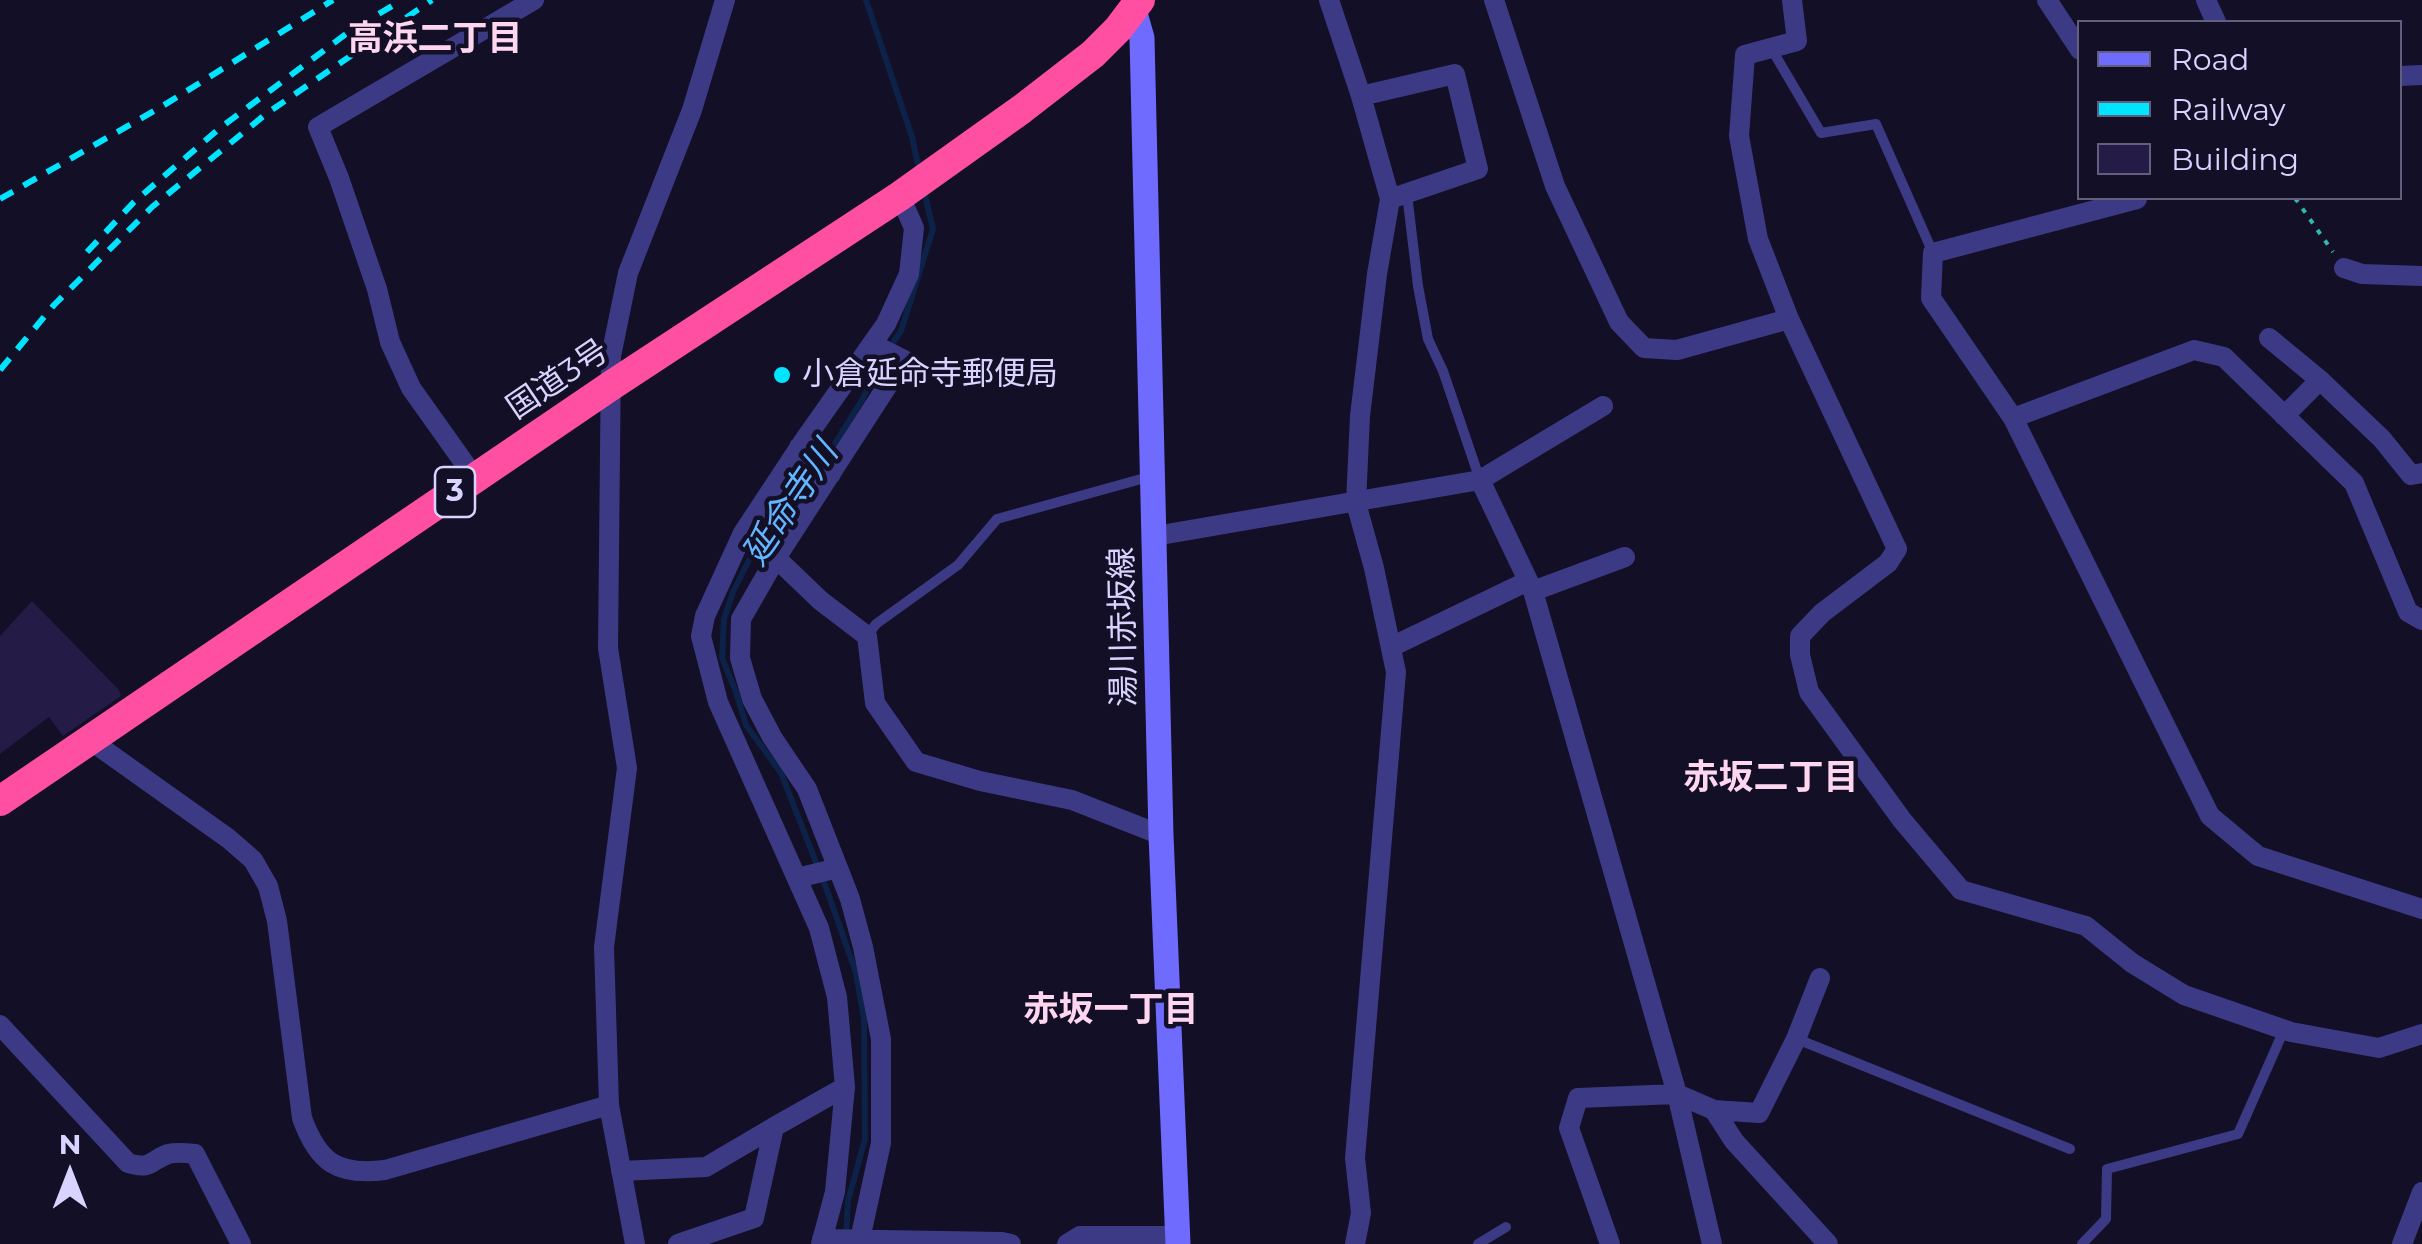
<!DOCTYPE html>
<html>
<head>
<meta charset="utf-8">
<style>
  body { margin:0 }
  #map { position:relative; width:2422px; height:1244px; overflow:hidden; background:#130f26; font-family:Montserrat,sans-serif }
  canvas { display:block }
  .legend { position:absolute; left:2077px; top:20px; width:325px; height:180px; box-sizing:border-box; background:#130f26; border:2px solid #625e7d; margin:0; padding:12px 18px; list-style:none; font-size:30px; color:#d9d4ff }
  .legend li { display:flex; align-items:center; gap:20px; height:50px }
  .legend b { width:50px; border:2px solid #625e7d }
  .north { position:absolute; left:20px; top:1124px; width:100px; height:100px; -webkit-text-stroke:8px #130f26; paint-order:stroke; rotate:0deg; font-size:28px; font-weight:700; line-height:40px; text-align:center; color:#d9d4ff }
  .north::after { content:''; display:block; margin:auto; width:35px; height:45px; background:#d9d4ff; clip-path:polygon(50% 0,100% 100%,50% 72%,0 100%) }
</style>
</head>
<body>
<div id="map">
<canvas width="2422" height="1244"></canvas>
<ul class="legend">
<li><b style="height:12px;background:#6f6bff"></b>Road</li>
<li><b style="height:12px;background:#00e5ff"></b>Railway</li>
<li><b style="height:28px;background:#241b47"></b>Building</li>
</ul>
<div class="north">N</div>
</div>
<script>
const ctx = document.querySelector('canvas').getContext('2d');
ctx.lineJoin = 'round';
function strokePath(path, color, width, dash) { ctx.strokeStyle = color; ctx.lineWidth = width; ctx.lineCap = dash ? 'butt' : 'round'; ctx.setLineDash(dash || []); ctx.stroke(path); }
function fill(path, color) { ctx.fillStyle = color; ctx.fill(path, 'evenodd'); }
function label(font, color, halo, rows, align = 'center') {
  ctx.font = font + ' Montserrat,"Noto Sans JP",sans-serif'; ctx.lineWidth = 9; ctx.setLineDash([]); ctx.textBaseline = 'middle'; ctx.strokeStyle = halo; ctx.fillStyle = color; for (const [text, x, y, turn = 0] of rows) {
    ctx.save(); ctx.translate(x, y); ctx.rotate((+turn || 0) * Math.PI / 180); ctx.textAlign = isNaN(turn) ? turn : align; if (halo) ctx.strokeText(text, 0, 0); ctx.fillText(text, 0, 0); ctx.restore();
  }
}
const stream = new Path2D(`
  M866 0 912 137 919 169
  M846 1238 848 1201 865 1139 864 1019 856 973 828 893 781 773 746 725 736 692 722 658 724 619 733 592 750 558 803 495 862 400 881 360 901 331 933 229 924 191`);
const building = new Path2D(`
  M32 601 119 690 121 696 63 736 49 717 0 754V636Z`);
const path = new Path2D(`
  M2295 198 2333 252`);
const lane = new Path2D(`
  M1771 48 1821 133 1876 124 1933 253
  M1407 194 1418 286 1428 339 1443 371 1480 480
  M867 636 876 624 958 565 997 519 1152 476
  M1797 1039 2070 1149
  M1478 1244 1506 1227
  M2082 1244 2106 1219 2107 1169 2238 1134 2284 1030`);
const street = new Path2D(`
  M1329 0 1361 96 1390 199 1377 274 1360 416 1356 503 1374 568 1396 672 1355 1158 1361 1213 1355 1244
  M1494 0 1555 186 1619 322 1644 348 1677 350 1789 319
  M1792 0 1797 41 1745 55 1739 136 1758 239 1789 319 1897 549 1888 563 1822 613 1800 636V655L1809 692 1902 820 1961 890 2086 926 2132 963 2184 995 2291 1032 2379 1048 2422 1034
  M2047 0 2080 50
  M2206 0 2216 22
  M2400 76 2422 75
  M1361 96 1455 74 1478 169 1390 199
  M2136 198 2137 199 1933 253 1931 298 2013 418 2210 816 2258 856 2422 909
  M2344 268 2362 274 2422 276
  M2269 338 2320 380
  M2284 416 2320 380 2382 439 2411 475 2422 473
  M2013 418 2194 350 2224 357 2354 483 2408 612 2422 620
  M799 447 831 474
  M475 478 411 388 390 342 377 289 339 178 318 127 534 0
  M1480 480 1533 591 1677 1094 1712 1244
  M743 533 776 558 821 601 867 636 875 703 916 762 980 781 1072 800 1161 835
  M1155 536 1480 480 1603 406
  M1533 591 1625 557
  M1391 647 1528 581
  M90 740 229 839 253 860 268 886 277 921 302 1118C318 1162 337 1176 385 1170L609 1105
  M797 878 838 868
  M0 1025 128 1163C152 1170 149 1161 168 1154 176 1152 187 1153 195 1154L241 1244
  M1714 1110 1734 1141 1828 1244
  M621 1171 706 1167 774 1127
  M822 1239 1002 1242 1011 1244
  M635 1244 609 1105 604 947 627 768 608 648 611 356 628 273 692 110 725 0
  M678 1244 754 1218 774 1127 845 1087
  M821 1244 835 1192 845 1087 837 997 819 928 718 702 701 636 705 616 743 533 805 439 886 324 909 274 914 228 900 196
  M859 1244 881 1143V1039L863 947 850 899 807 789 772 737 752 699 740 658 741 619 776 558 904 360 872 344
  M1067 1244 1080 1236H1177
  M1610 1244 1569 1128 1578 1098 1677 1094 1714 1110 1759 1113 1796 1039 1820 978
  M2402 1244 2422 1192`);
const secondary = new Path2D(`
  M1134 10 1142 38 1161 835 1178 1244`);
const highway = new Path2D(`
  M0 801 612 385 900 196 1022 109 1093 54 1118 29 1140 0`);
const rail = new Path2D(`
  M0 199 161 107 333 0
  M87 252 134 202 220 128 350 31 402 0
  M0 370 54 305 152 207 266 114 432 0`);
const markers = [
  [782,375,10,"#00e5ff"]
];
const shields = [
  [455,492,40]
];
const shieldNames = [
  ["3",455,492]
];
const poiNames = [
  ["小倉延命寺郵便局",802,375]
];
const streetNames = [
  ["国道3号",558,380,-34],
  ["湯川赤坂線",1124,627,-91]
];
const neighbourhoodNames = [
  ["高浜二丁目",435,40],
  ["赤坂二丁目",1771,779],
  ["赤坂一丁目",1111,1011]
];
const waterNames = [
  ["延命寺川",791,504,-56]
];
strokePath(stream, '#0c2248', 6);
fill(building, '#241b47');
strokePath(path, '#2fb8b0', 4, [5, 8]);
strokePath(lane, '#3d3a85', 10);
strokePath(street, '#3d3a85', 20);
strokePath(secondary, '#6f6bff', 25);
strokePath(highway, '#ff4fa3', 30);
strokePath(rail, '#00e5ff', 6, [15, 12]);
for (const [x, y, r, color] of markers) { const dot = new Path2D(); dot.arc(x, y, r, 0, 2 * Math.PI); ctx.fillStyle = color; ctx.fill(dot); strokePath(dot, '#130f26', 4); }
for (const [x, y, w] of shields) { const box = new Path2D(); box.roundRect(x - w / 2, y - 25, w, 50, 8); ctx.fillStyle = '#130f26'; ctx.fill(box); strokePath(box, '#d9d4ff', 2.5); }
label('bold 30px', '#d9d4ff', null, shieldNames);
label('32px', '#d9d4ff', '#130f26', poiNames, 'left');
label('32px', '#d9d4ff', '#130f26', streetNames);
label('bold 35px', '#ffd6f0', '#130f26', neighbourhoodNames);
label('italic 35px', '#62b6ff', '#130f26', waterNames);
</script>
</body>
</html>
